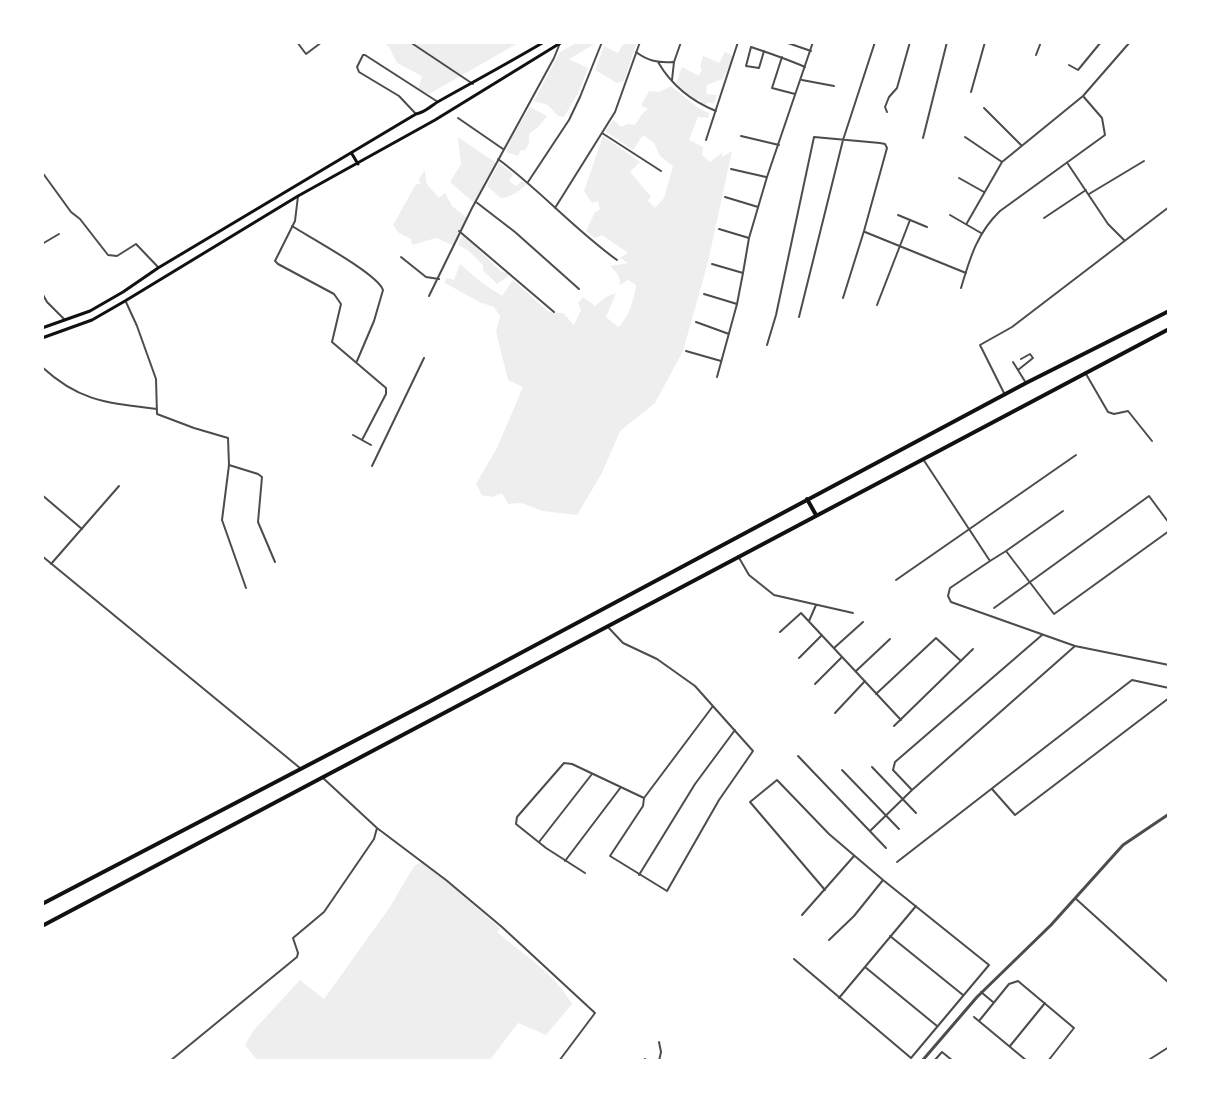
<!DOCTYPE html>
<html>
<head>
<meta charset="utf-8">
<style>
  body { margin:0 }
  #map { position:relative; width:1211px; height:1103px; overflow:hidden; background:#fff; font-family:"Open Sans",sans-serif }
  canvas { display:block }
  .frame { position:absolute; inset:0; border:44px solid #fff; pointer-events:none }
</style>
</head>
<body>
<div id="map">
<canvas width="1211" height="1103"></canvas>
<div class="frame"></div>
</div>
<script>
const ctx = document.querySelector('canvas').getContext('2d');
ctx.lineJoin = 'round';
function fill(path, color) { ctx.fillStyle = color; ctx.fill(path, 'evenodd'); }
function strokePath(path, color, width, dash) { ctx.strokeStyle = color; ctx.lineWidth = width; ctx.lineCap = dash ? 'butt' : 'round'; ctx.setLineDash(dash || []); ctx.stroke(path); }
const green = new Path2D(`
  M383 42H520L429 94 418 89 422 76 397 63 389 47Z
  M578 42H598L569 59 588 68 578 93 564 117 558 116 548 105 534 101 560 52Z
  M624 42H637L624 81 617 83 595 70 604 46 618 53Z
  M725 52 730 54 733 58 723 79 707 85 706 94 717 95 714 104 708 102 706 105 701 103V100L698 99 696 102 675 86 682 67 699 76 702 69 700 66 703 56 719 63Z
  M671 86 700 109 709 113 708 118 698 117 689 140 703 147 702 155 710 162 723 152 722 157 732 151 708 262 683 351 655 403 620 431 602 473 577 515 543 511 521 503 508 504 502 493 492 497 482 495 476 484 497 448 523 387 508 380 496 331 500 316 494 307 479 302 445 283 446 278 454 280 460 264 482 283 502 296 513 280 549 312 563 313 574 325 581 310 578 303 583 297 595 306 606 297 616 293 606 317 618 327C629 318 634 299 636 285L628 280 620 285C621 276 616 272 610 266L628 263 620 258 628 253 602 235 595 238 586 231 595 212 600 210 598 201 592 203 584 191 603 136 640 162 630 172C638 180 642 188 651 196L648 201 655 208 664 198 673 166 660 156 654 143 643 135 633 150 605 131 613 120 621 127 628 124 635 125 642 114 648 109 642 106V104L649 91 659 92Z
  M530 107 547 116 538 127 529 134V143L525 150H521L518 156 506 152 512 137Z
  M458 137 496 163 474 203 450 182 461 164Z
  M499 163 513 174 509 181 516 186 522 181 527 184C519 191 512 197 501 198L487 186Z
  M425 170 426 183 439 198 445 193 452 206 467 218 455 246 436 238 412 245 411 239 399 233 393 225 416 184H420L419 179Z
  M463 234 500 271 511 274 497 284 483 270V265L469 251 458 245Z
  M423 861 500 928 497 932C523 954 555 974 572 1004L546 1035 518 1023 489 1061H258L245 1045 253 1031 300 980 324 999 390 907 414 866Z`);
const minor = new Path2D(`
  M297 42 306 54 322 42
  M410 42 473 84
  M785 42 811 51
  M764 51 759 68 746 66 751 47C769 53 787 59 805 67
  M636 52C648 61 658 63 673 62
  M1036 55 1041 42
  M782 57 772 88 795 94
  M658 62C672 86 691 101 716 111
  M1069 65 1078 70 1101 42
  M672 80 674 62 681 42
  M802 80 834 86
  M971 92 985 42
  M984 108 1021 145
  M887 112 885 107 889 97 897 88 910 42
  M416 114 399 96 359 72 357 67 363 55H365L438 102
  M458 118 503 149
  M602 133 661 171
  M741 136 779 145
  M965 137 1002 162
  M923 138 947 42
  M706 140 738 42
  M498 159C540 190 574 229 617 260
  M1068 164 1108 224 1124 240
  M731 169 766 177
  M42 172 71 212 80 219 108 255 117 256 136 244 158 267
  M959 178 984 192
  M528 182 569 120 580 97 602 42
  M1089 194 1144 161
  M298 196 295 221 275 261 278 264 334 294 341 304 332 342 386 388V394L362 440
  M725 197 758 207
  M476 202 515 232 579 289
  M555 208 615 112 640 42
  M898 215 927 227
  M950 215 981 233
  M1044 218 1086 190
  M967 223 1002 162 1083 96 1130 42
  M292 226C309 237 378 274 383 290L374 321 357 361
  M719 229 749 238
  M459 231 554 312
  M865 232 966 273
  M42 244 59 234
  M401 257 426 277 439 279
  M712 264 743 273 737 304 717 377
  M743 273 749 238 767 177 813 42
  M961 288C970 258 977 233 1000 211L1105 135 1102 118 1083 96
  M42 293 47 302 65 320
  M704 294 737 304
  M429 296 472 208 554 58 560 43
  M126 302 137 326 156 379 157 414 194 428 228 438 229 465 222 520 246 588
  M877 305 910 220
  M799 317 843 140 875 42
  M696 322 729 334
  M767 345 776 315 814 137 880 143 885 144 887 148 864 231 843 298
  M686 351 721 361
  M1013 362 1026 383
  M42 367C80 402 108 403 157 409
  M1018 370 1033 358 1030 354 1021 359
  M1086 374 1108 412 1114 414 1128 411 1152 441
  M1005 395 980 345 1012 327 1169 207
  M353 435 371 445
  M923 459 990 561 1006 551 1054 614 1169 531
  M229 465 258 474 262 477 258 522 275 562
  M372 466 424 358
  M42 495 82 529
  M1006 551 1063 511
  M42 556 300 768
  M738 556 749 575 774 595 853 613
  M990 561 950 588 948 596 951 602 1075 646 1169 665
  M51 564 119 486
  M896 580 1076 455
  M994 608 1149 496 1169 523
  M809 621 816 605
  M607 626 623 643 657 659 695 686 753 751 719 800 667 891 610 856 643 806 644 798 713 706
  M780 632 801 613 901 720
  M834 648 863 622
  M799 658 822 635
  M856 671 890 639
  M815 684 842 657
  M876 694 936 638 961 661
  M835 713 865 681
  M894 726 973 649
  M798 756 886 848
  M872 767 916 813
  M842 770 899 829
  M323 778 377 828 446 880 502 927 595 1013 559 1061
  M992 789 1015 815 1169 698
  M912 790 893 770 895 762 1042 635
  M870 831 912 790 1075 646
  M539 842 592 774
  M565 861 621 787
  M897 862 1132 680 1169 688
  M585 873 546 848 516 824 517 817 564 763 572 764 644 798
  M639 875 695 784 735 730
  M825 890 750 802 777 780 829 834 883 880 854 916 829 940
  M1075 898 1169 983
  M802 915 854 856
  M890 936 963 995
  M794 959 911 1058 989 965 883 880
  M865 967 937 1026
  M981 992 993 1002
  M839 998 916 906
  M974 1017 1027 1061
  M979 1021 1009 984 1018 981 1074 1028 1048 1061
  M659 1042 661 1052 659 1061
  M1010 1046 1045 1003
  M170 1061 297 957 298 953 293 938 324 912 374 839 377 828
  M643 1061 645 1059
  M934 1061 942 1052 953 1061
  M1147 1061 1169 1047`);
const tertiary = new Path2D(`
  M922 1061 977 997 1051 925 1123 845 1169 814`);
const secondary = new Path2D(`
  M352 154 358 164
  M42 328 90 311 123 292 158 268 416 114C427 112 431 105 441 100 475 81 510 62 544 42
  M42 338 92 320 125 301 298 196 435 120 562 42`);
const trunk = new Path2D(`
  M807 499 816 515
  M42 904 429 702 1026 383 1169 311
  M42 926 1169 329`);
fill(green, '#eee');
strokePath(minor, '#4c4c4c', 2);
strokePath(tertiary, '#4c4c4c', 3);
strokePath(secondary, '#111', 3);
strokePath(trunk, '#111', 4);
</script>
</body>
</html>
